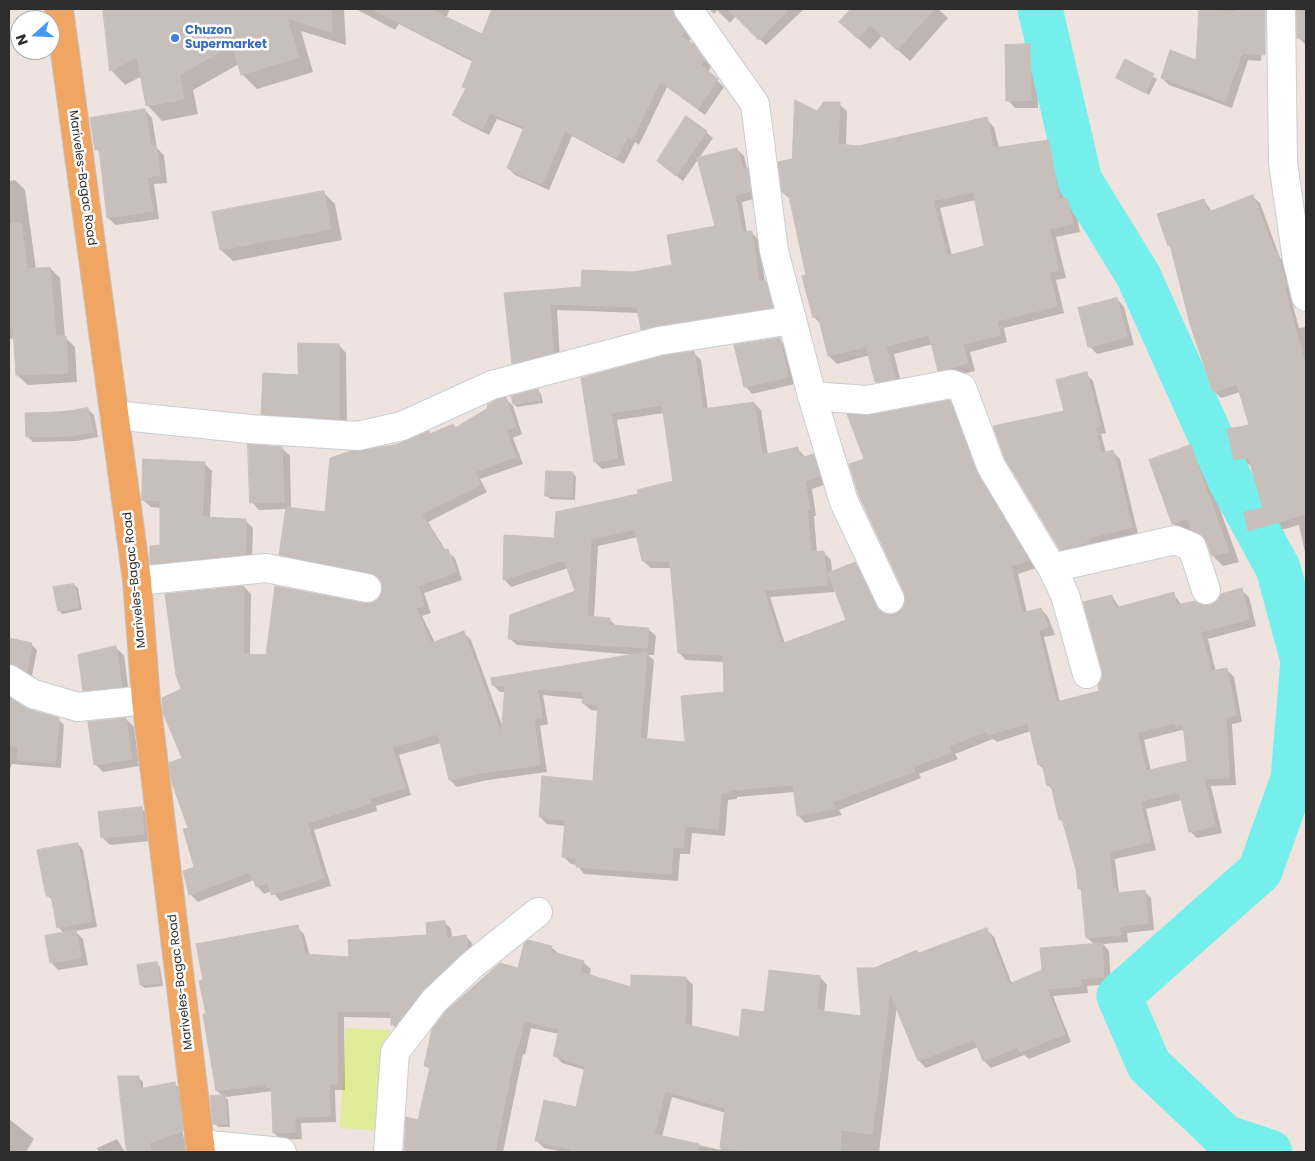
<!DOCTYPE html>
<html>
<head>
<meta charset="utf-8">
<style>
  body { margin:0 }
  #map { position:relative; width:1315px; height:1161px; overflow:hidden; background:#eee3df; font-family:Poppins,sans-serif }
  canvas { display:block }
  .frame { position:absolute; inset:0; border:10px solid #2d2d2d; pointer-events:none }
  .north { position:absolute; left:10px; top:10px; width:50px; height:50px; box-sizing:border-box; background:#fff; border:1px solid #ababab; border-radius:50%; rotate:250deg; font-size:14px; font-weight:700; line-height:20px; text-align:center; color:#2d2d2d }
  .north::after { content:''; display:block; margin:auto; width:18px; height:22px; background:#4199f9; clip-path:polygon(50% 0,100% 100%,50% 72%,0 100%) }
</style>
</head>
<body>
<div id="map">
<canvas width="1315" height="1161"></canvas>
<div class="frame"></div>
<div class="north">N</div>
</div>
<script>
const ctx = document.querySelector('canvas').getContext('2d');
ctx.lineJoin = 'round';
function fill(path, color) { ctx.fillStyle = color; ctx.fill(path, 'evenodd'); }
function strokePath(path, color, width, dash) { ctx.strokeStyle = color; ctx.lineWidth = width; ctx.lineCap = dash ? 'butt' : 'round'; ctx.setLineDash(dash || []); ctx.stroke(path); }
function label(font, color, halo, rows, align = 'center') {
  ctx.font = font + ' Poppins,sans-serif'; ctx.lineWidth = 5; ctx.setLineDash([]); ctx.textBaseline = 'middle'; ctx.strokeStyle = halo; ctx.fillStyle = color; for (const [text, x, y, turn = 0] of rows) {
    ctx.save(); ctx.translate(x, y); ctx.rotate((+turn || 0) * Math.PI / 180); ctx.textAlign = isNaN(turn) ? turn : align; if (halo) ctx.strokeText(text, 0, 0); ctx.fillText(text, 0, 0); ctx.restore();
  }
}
const pitch = new Path2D(`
  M346 1028 390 1030 384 1131 340 1128Z`);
const shadow = new Path2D(`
  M105 9H344L346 45 301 31 313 72 257 89 242 74 239 64 193 90 198 114 162 121 148 106 142 76 125 85 111 70Z
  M356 9H450L446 18 482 35 494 9H595L621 20 632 9H681L679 18 691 39 688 42 700 53 711 67 708 72 724 87 705 115 667 87 639 145 635 142 624 164 572 136 549 190 515 175 508 168 525 130 497 119 489 135 461 121 454 114 467 90 464 87 473 62 399 24 395 30Z
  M709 9H804L766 45 736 16 730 23 717 10 714 14Z
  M853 9H938L948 18 910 61 882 36 870 49 853 34 841 22Z
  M1200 9H1264L1261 61 1248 60 1232 108 1169 85 1162 78 1197 62Z
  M1296 9H1306V45L1298 37Z
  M1030 46 1037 53 1038 108H1015L1008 100Z
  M1126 61 1157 79 1149 95 1117 78Z
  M839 104 847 111 846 146 859 147 986 119 994 127 999 148 1048 141 1056 149 1065 200 1075 207 1080 232 1056 237 1066 278 1056 280 1064 313 1004 328 1007 342 970 352 975 371 947 378 939 370 933 344 894 354 902 386 884 390 877 382 870 355 837 364 829 356 821 324 814 317 791 200 783 193 793 160 817 113ZM976 200 986 247 952 256 940 208Z
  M145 110 152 118 157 148 164 155 167 183 154 184 159 219 116 225 108 218 101 153 96 149Z
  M706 132 713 138 683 181 665 167Z
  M737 149 744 156 747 169 754 176 757 198 742 202 747 233 751 232 758 239 765 282 772 289 779 314 649 336 642 329 639 313 557 310 560 359 520 370 513 363 506 294 583 289 633 273 674 266 716 227Z
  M15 180 25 190 36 269 50 268 60 278 65 337 75 347 77 382 28 385 17 375 15 338 9 339V181Z
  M323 192 335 204 342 240 233 261 221 250Z
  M1253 197 1260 203 1280 258 1283 261 1293 293 1290 294 1299 328 1306 327V557L1299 525 1256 537 1249 530 1264 508 1251 464 1242 466 1235 459 1250 426 1240 392 1221 398 1214 391 1171 248 1169 245 1204 200 1212 212Z
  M1117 299 1124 307 1134 345 1097 354 1089 346Z
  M779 339 787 347 795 384 752 394 745 386Z
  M339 345 346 353 347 426 270 421 263 414 299 376Z
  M694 353 701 360 708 410 754 403 761 410 768 455 798 449 806 458 813 455 820 462 826 484 812 489 816 516H814L817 553H824L831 560 832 572 855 563 862 571 885 614 889 616 898 614 904 609 907 601 865 459 870 417 949 402 957 409 985 483 1036 568 1018 574 1027 613 1041 609 1048 617 1055 635 1044 637 1060 702 1101 692 1112 596 1120 608 1173 594 1182 605 1211 606 1241 590 1249 597 1256 626 1208 639 1216 672 1227 670 1234 677 1242 722 1232 724 1236 785 1211 786 1222 833 1197 838 1190 831 1182 800 1146 809 1156 850 1115 859 1119 893 1144 891 1151 898 1154 930 1127 933 1128 942 1103 944 1109 951 1111 984 1087 986 1088 993 1053 996 1071 1042 1029 1059 1024 1055 991 1068 984 1061 978 1047 926 1068 919 1061 897 1005 879 1152H564L544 1148 537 1141 577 1109 585 1070 562 1063 555 1055 559 1034 531 1028 525 1055 523 1054 503 1152H405L407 1119 419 1121 430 1070 425 1065 519 969 551 947 559 954 583 962 591 969 589 976 632 989 686 978 693 985 692 1027 740 1038 765 1013 820 977 827 985 824 1013 862 1018 874 969 986 929 994 937 1012 984 1043 971 1094 944 1087 938 1083 892 1079 888 1077 870 1065 824 1061 820 1053 790 1048 785 1045 770 1039 765 1031 731 997 742 993 739 955 754 958 759 919 774 921 778 839 810 842 815 805 823 798 815 795 792 737 797V799L728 800 725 836 692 833 690 854H680L678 881 584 874 577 865 571 864 563 856 566 826 547 824 540 817 594 782 599 711 591 710 583 703 584 699 543 695 548 724 540 726 547 772 488 780 457 787 450 780 441 743 399 755 411 795 376 806 377 811 314 830 331 886 280 901 272 891 264 894 257 886 254 880 198 902 190 894 196 867 190 829 184 759 183 690 167 595 244 587 251 594 250 655 267 657 364 605 373 604 380 599 384 591 382 581 379 580 288 562 281 554 286 509 259 510 252 502 282 448 290 456 291 509 326 513 396 446 429 432 431 435 453 425 456 428 506 399 513 406 522 434 513 438 523 464 480 479 487 492 428 522 446 551 455 558 462 580 424 593 431 613 422 616 435 643 464 633 471 640 503 728 506 692H500L493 685 636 655 517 645 509 638 576 592 568 568 511 587 504 579 555 539 639 495 674 482 664 413 617 420 625 465 602 469 595 462 583 379ZM638 537 643 561 651 568H672L679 653 686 660 724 662 726 693 687 744 647 740 654 660 648 655H654L656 636 648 629 617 627 609 619 594 618 598 546ZM834 587 847 621 785 644 770 597 834 592ZM1182 730 1185 733 1188 762 1151 771 1144 740ZM672 1097 726 1113 721 1150 662 1137Z
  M1086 374 1093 381 1106 433 1101 434 1106 453 1113 452 1120 459 1138 534 1094 545 1068 557 1061 549 1066 412Z
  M538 390 541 394 543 403 517 407 514 404Z
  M88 409 94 415 98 437 77 441 33 442 27 436 26 414Z
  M1190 447 1201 457 1239 562 1223 566 1213 556 1207 542 1193 530 1184 534 1173 523Z
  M205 464 212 471 210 519 245 520 253 528 252 562 159 571 152 563 161 546V508L151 507 143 500Z
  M573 473 576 477 575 500 550 499 546 495Z
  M74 585 78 588 82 610 62 614 59 610Z
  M9 639 31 644 37 650 32 676 17 669 9 670Z
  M116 648 124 655 129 694 92 698 85 690Z
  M9 699 24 709 58 719 64 725 61 768 12 764 9 772Z
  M126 719 134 727 139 766 103 772 95 764Z
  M141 808 149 816 151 841 110 845 103 838Z
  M78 844 83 850 97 927 75 931 83 939 88 965 58 970 51 962 64 933 58 927 53 901 48 896Z
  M444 922 451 929 452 938 466 936 472 943 474 955 399 1031 392 1024V1018L344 1017 345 1090H335L336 1122 301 1123 302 1139 281 1140 274 1133 273 1091 225 1097 228 1100 230 1127H218L215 1124 223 1096 217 1091 207 1015 297 927 304 934 310 956 350 959 428 937Z
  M157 964 160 967 163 986 145 988 141 985Z
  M120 1077 139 1078 143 1082V1090L174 1083 179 1088 186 1131H182L188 1152H128Z
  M9 1119 34 1139 26 1152H9Z
  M117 1139 125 1152H99L97 1148Z`);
const river = new Path2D(`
  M1040 9 1080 181 1138 275 1231 482 1278 568 1303 661 1293 779 1260 871 1119 996 1149 1065 1225 1137 1270 1152`);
const building = new Path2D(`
  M103 9H331L332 32 287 18 299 57 241 75 232 45 179 75 184 99 146 106 137 57 110 71Z
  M372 9H430L482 34 492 9H673L675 18 685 32 680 37 694 44 704 59 701 65 718 79 698 109 660 82 632 140 628 137 617 158 565 131 542 184 507 168 524 127 490 113 482 129 452 115 466 88 462 87 473 60Z
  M728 9H789L759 40Z
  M851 9H934L897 50 870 25 858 39 839 22Z
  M1236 9H1265V55L1242 53 1225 101 1161 78 1170 50 1196 60 1199 10 1235 12Z
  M1297 11 1306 12V39L1297 38Z
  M1030 44 1031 100 1006 101 1005 45Z
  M1125 59 1154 74 1145 93 1116 78Z
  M795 100 817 111 824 102H840L838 144 859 146 987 117 993 148 1049 140 1059 200 1067 198 1073 224 1049 229 1059 270 1049 272 1057 306 997 321 1000 335 963 344 968 363 947 369 938 371 929 335 886 346 895 379 875 382 866 347 828 356 818 316 813 318 802 276 806 275 788 192 782 193 778 162 792 159ZM973 192 984 246 947 256 933 201Z
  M145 109 151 146H156L160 175 147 177 153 211 107 218 99 149 95 150 90 118Z
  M686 116 707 131 676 176 657 161Z
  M737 148 743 169 748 168 751 191 735 195 742 232 752 231 759 282 766 281 773 307 641 330 637 307 550 304 553 353 512 364 504 293 581 287 582 270 633 272 672 265 667 235 715 226 697 158Z
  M324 191 331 229 220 250 212 212Z
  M1253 195 1275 253H1277L1287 287H1284L1306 367V514L1248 531 1244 512 1263 508 1248 457 1234 460 1227 429 1249 425 1238 388 1236 384 1213 392 1190 324 1170 245 1168 246 1157 214 1204 199 1208 212Z
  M21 223 27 269 50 267 56 336H66L68 373 16 375 13 328H9V224Z
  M1117 298 1127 337 1088 347 1078 308Z
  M780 338 788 377 744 387 734 345Z
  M298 343 339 344V419L261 414 263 373 298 375Z
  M694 351 703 409 754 402 762 455 798 447 801 458 813 454 820 476 805 481 810 509H807L811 552 824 551 827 585 764 590 781 644 846 620 828 573 855 562 881 612 889 615 897 613 903 608 905 601 904 592 859 496 849 464 864 459 847 414 870 415 950 400 978 474 1029 560 1011 566 1022 613 1041 608 1048 627 1038 630 1056 702 1099 691 1098 685 1102 678V670L1083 602 1112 595 1115 608 1174 592 1177 605 1195 601 1202 605H1210L1217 601 1221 594 1242 588 1249 619 1201 632 1211 671 1227 668 1236 715 1226 717 1229 778 1204 779 1215 826 1189 832 1179 792 1140 801 1150 842 1109 852 1113 889 1116 888 1117 893 1145 890 1148 923 1120 926 1121 935 1086 938 1081 888 1078 889 1076 870 1062 819 1059 820 1051 785 1047 786 1042 764 1038 765 1028 723 988 735 987 731 949 746 951 752 913 767 915 771 832 802 836 808 797 816 793 785 730 790V792L721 793 718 829 685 826 683 848 673 847 671 874 576 867V858L562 857 565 820 539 817 542 776 593 781 598 705 582 703 583 692 537 689 542 717 534 718 540 765 481 773 449 780 438 734 392 747 405 788 369 799 371 803 307 823 324 878 271 895 268 883 256 887 250 872 189 895 183 871 194 867 183 829 188 828 171 780 169 763 182 758 163 713 162 698 181 689 176 675 165 594 244 586 243 654 266 655 275 586 364 603H372L379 598 382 591V583L377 576 370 573 279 555 286 507 325 512 330 458 351 451 395 445 429 431 430 434 453 424 455 428 488 408 487 405 496 400 506 397 516 427 506 430 516 457 474 472 481 485 421 514 444 550 448 549 456 572 418 586 424 606 416 608 431 643 464 631 501 734 505 686 492 685 491 678 647 652 640 738 685 742 681 696 724 692 723 655 678 653 670 561H642L635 529 591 539 587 616 610 618 609 625 649 628 647 648 508 639 510 615 575 591 564 560 503 580 504 535 554 538 556 512 638 494 637 490 673 481 662 405 611 413 618 458 594 462 581 378 662 356ZM1175 723 1176 726 1183 724 1187 761 1146 771 1137 733Z
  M1087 372 1100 426 1095 428 1101 453 1113 450 1132 527 1088 538 1089 542 1060 550 1005 459 993 426 1064 411 1056 380Z
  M538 389 540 400 513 404 511 396Z
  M88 408 93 432 70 436 26 437 25 413 64 412Z
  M248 444 282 447 284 502 250 503Z
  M1191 445 1195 458 1229 552 1212 556 1204 537 1191 530 1188 518 1172 524 1149 460Z
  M143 459 205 462 202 517 246 519 245 554 150 564V546L160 545V501L142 500Z
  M546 471 573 472 572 497 545 496Z
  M74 584 79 607 58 611 53 587Z
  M9 638 32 643 27 672 9 664Z
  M116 646 122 687 83 691 78 655Z
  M9 697 28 709 59 718 55 763 17 760 18 747 9 745Z
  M126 718 132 759 94 765 88 722Z
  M142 807 144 834 101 838 98 812Z
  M78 843 92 921 57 928 51 896H46L37 850Z
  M445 921 446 938 466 935 468 948 423 990 396 1025H391V1012L337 1011 338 1084H329L330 1116 295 1117V1132L273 1133 271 1087 267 1088V1084L216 1091 203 1014H206L199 981 203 980 196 944 298 925 305 954 349 957 348 940 427 935 426 923Z
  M987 928 1009 984 1042 970 1040 948 1102 943 1104 977 1080 979 1081 986 1047 989 1065 1034 1020 1052 1018 1047 983 1061 974 1039 918 1061 890 993 872 1134 841 1130 840 1152H755L720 1148 725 1108 665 1091 654 1134 699 1144 698 1152H570L571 1149 535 1141 544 1100 576 1107 585 1066 553 1056 559 1029 524 1021 518 1048H516L495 1152H404L406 1117 418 1120 430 1067 424 1066 432 1029 446 1011 500 963 518 968 524 943 528 940 552 946 550 951 584 961 580 972 631 987V975L686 977 685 1024 739 1037 742 1009 764 1012 769 970 820 976 816 1010 861 1016 857 968H874L917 950 918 953Z
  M76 930 81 958 50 963 45 936Z
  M157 962 160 983 140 985 137 965Z
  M118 1076H139V1089L175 1082 183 1131 149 1143 152 1152H127Z
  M225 1095 227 1124H213L210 1096Z`);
const minor = new Path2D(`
  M688 9 755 104 774 251 812 396 844 502 890 599
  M1281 9 1283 163 1297 260 1306 297
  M812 396 867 400 951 384 962 388 991 466 1052 568 1065 595 1087 674
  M114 415 250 429 358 436 402 426 492 385 659 341 792 320
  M1052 568 1175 540 1192 547 1206 590
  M137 581 266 568 367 588
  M9 679 33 694 78 707 146 700
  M200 1144 282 1152
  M388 1152 395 1052 434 1001 472 965 538 912`);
const major = new Path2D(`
  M59 9 137 581 146 700 201 1152`);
const markers = [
  [175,38,5,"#3f7fe0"]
];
const shopNames = [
  ["Chuzon",185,31],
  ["Supermarket",185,45]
];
const streetNames = [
  ["Mariveles-Bagac Road",82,178,82],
  ["Mariveles-Bagac Road",135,580,-96],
  ["Mariveles-Bagac Road",181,982,-97]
];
fill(pitch, '#e0eb98');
fill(shadow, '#0003');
strokePath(river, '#74efeb', 45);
fill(building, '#c7bfbb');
strokePath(building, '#cabfb9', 1);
strokePath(minor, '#c7ced6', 30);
strokePath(major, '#c4c4c4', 30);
strokePath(minor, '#fff', 28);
strokePath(major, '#f0a562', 28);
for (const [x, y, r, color] of markers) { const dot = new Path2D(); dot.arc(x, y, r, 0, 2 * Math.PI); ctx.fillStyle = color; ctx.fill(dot); strokePath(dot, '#fff', 2); }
label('bold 12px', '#366cbe', '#fff', shopNames, 'left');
label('12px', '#2d2d2d', '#fff', streetNames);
</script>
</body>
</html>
